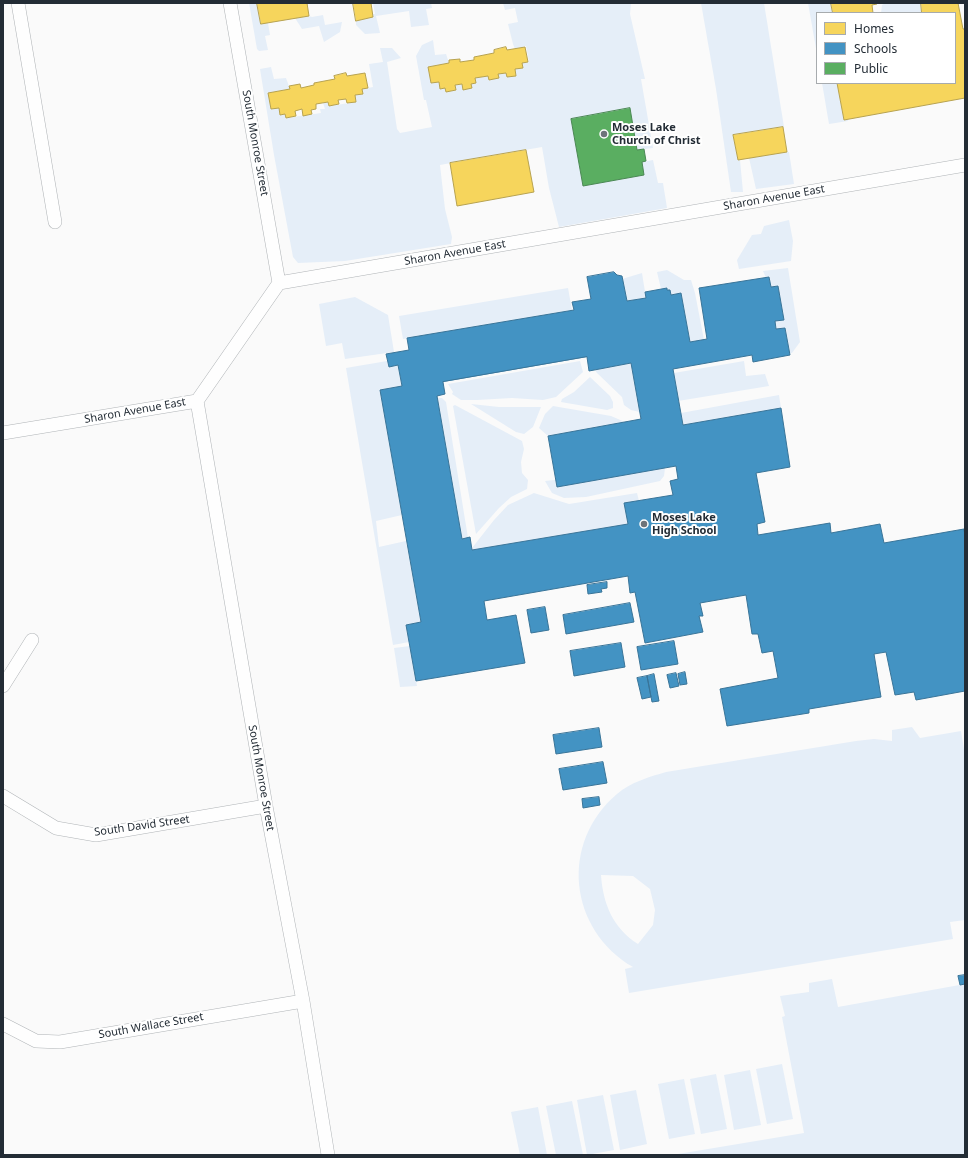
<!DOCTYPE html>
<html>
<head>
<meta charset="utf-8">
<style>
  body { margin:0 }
  #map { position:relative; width:968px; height:1158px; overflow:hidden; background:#fafafa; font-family:"Noto Sans",sans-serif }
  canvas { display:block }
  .frame { position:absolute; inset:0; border:4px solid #232c35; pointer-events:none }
  .legend { position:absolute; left:816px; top:12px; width:140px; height:72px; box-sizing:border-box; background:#fff; border:1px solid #a7abae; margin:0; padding:5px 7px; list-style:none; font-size:12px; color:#232c35 }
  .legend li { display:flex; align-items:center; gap:8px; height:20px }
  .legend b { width:20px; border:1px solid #a7abae }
</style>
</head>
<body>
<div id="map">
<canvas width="968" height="1158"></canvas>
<div class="frame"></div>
<ul class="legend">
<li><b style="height:11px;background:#f6d55c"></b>Homes</li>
<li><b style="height:11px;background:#4393c3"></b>Schools</li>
<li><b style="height:11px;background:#5aae61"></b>Public</li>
</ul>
</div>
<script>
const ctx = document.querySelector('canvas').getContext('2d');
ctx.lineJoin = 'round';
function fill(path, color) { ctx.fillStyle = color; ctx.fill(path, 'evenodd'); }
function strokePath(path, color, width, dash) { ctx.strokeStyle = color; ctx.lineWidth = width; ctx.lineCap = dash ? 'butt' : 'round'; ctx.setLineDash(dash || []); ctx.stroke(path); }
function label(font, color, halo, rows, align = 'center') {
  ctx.font = font + ' "Noto Sans",sans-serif'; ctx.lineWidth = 4; ctx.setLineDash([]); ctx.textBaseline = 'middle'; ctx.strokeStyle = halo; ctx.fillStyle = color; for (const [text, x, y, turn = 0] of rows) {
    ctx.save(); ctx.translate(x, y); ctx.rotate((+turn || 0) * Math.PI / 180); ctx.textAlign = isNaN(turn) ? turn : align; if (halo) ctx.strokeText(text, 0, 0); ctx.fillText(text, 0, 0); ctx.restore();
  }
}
const green = new Path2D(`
  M249 3H257L268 23 270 35 265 36 268 50 259 51 257 49Z
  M373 3H431L432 8 426 9 429 25 411 27 409 11 376 16 380 33 365 34 356 25V21L373 17V14H375Z
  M503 3H631L630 14 645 79H641L653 148 637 150 630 108 571 120 583 186 644 175 642 162 653 160 658 183H663L667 208 559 227 549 188 542 147 440 165 445 209 452 237 451 244 345 261 298 263 293 257 274 155 260 69 271 67 274 79 286 78 290 89 268 93 271 109 279 108 280 115 285 114 286 118 321 113 320 109H325L323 103 328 102 329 106 356 102 355 95 363 94 362 89 373 87 369 64 383 62 380 48H392L401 58 387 62 397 129 400 133 432 127 426 100H424L416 56 422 45 433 40 435 55 446 54 449 63 428 67 431 83 439 82 440 89 445 88 446 92 456 90 455 85 462 84 463 90 471 88V84L476 83 475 78 488 76 489 80 499 78 498 74 506 73 507 77 516 76 515 69 522 68V63L529 62 526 46 515 49 513 44 508 24 518 22 515 8 505 10Z
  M701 3H764L784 127 733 135 738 160H740L743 192H731L716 89Z
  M808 3H831L833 13H817V54Z
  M885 3H921L922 13H881L882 5Z
  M323 15 325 25 342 22 340 32 324 42 319 26 302 29 295 18 309 16 312 17Z
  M822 83H837L844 120 847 119 848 121 829 124Z
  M787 152H789L794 184 756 189 749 158Z
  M789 220 793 241 791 261 739 269 737 260 752 235 761 234 764 226Z
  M788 268 800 342 792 353H789L785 328 776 329 775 321 783 319 778 286 771 287 769 277 766 278 763 271Z
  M667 270 684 280H691L695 293 704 340 690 342 681 293 671 295 667 288 661 289 657 272Z
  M642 273 646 298 627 301 622 279Z
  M568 288 572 310 403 339 399 316Z
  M355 297 388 315 394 352 345 359 342 343 326 346 319 304Z
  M387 361 389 367 398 365 402 386 380 390 402 515 376 521 379 547 406 541 421 622 406 625 409 642 393 645 346 368Z
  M580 361 583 372 556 397 543 400 512 398 477 400H461L452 394 453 392 448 384Z
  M744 361 746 376 765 374 769 386 678 401 674 373Z
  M631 363 640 412 631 410 624 405 622 397 597 373 595 370Z
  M590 377 610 396 613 402V408L607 410 561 402 562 399 574 392Z
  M779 395 781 408 683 425 681 413Z
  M437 398H442L446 402 468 538 462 539Z
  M471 404 499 407H541L533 427 524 434 516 432Z
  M455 405 522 441 524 449 521 462 522 473 528 480 527 489 511 497 499 508 476 534 453 406Z
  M553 406 611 416 625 422 548 436 539 428 545 414Z
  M665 468 664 476 660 481 586 497 564 498 552 493 545 481Z
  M534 493 569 504 637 493 639 501 624 504 628 524 472 550V548L494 520 508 505Z
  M410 646 417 686 400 687 394 648Z
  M912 727 920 738 961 731 965 756V791H964L965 793V920L950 922 953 939 629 993 625 969 633 967C569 930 559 843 617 794 631 782 649 777 666 772L856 741 874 739 892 741V730ZM601 875 633 876 650 889 655 910 653 925 638 944C613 928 603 904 601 875Z
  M832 979 838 1007 965 984V1155H672L804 1133 782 1017 785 1016 780 996 809 992V983Z
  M782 1064 793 1119 767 1124 756 1069Z
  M750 1070 761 1125 734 1130 724 1075Z
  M716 1074 727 1129 701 1134 690 1079Z
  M684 1079 695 1134 669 1139 658 1084Z
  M636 1090 647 1144 620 1150 610 1095Z
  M603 1095 614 1150 587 1155 577 1100Z
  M572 1101 583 1155H556L546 1106Z
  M538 1107 547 1155H520L511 1112Z`);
const homes = new Path2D(`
  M257 3H307L309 16 261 24Z
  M353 3H371L373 17 356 21Z
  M831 3H877V4L872 5 873 13H833Z
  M921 3H958L963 29H965V98L844 120 837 83H955V13H922Z
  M506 47 507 50 525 47 528 62 522 63 523 68 515 69 516 76 507 77 506 73 498 74 499 78 489 80 488 76 475 78 476 83 471 84 472 88 463 90 462 84 455 85 456 90 446 92 445 88 440 89 439 82 431 83 428 67 449 63V60L460 59V62L474 60V57L494 53V50Z
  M346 73 347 76 365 73 368 88 362 89 363 94 355 95 356 102 347 103 346 99 338 100 339 104 329 106 328 102 316 104V109L311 110 312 114 303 116 302 109 295 111 296 116 286 118 285 114 280 115 279 108 271 109 268 93 290 89 289 86 300 84 301 88 314 85V83L335 79 334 76Z
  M783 127 787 152 738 160 733 135Z
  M526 150 534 192 457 206 450 163Z`);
const schools = new Path2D(`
  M614 272 617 275 622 276 627 301 646 298 645 292 667 288V290H670L671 295 681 293 690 342 707 339 699 288 769 277 771 287 778 286 784 320 775 321 776 329 785 328 790 355 753 362 752 355 673 369 683 425 781 408 790 467 756 473 765 522 757 524 758 535 830 523 831 533 880 524 884 543 964 529 965 536V691L916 700 914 692 895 695 886 652 874 654 881 697 809 709V713L727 726 720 689 778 678 773 651 762 653 758 634H752L746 595 700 603 703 616H699L703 632 645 643 635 592 630 593 628 576 484 601 487 620 516 615 525 663 416 681 406 625 421 622 380 390 402 386 398 365 389 367 386 354 409 350 407 338 574 310 572 302 591 299 587 277ZM587 357 589 371 631 363 641 419 548 436 557 487 676 466 678 479 670 481 673 495 624 503 628 524 472 550 470 537 462 539 437 396 445 394 443 382Z
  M607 582V588L601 589 602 592 588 594 587 585Z
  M630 603 634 622 566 634 563 615Z
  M545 607 549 630 531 633 527 610Z
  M674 641 678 664 641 670 637 647Z
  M621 643 625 667 574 676 570 651Z
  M685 672 687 684 680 685 678 674Z
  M676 673 679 686 670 688 667 675Z
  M654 674 659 701 652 702 647 676Z
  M647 676 651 697 642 699 637 678Z
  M599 728 602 747 556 754 553 735Z
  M603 762 607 783 563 790 559 769Z
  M599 797 600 805 583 808 582 799Z
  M965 975V984L960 985 958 976Z`);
const public = new Path2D(`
  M630 108 637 150 644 149 646 161 642 162 644 175 583 186 571 119Z`);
const street = new Path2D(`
  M18 3 55 222
  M230 3 279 283
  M197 401 266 806 303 1001 328 1155
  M3 433 197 401 279 283 965 165
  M3 686 32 640
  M3 796 56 828 96 835 266 806
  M3 1024 36 1041 60 1042 303 1001`);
const markers = [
  [604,134,4,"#6e747a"],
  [644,524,4,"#6e747a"]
];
const poiNames = [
  ["Moses Lake",612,128],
  ["Church of Christ",612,141],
  ["Moses Lake",652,518],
  ["High School",652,531]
];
const streetNames = [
  ["South Monroe Street",255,143,80],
  ["Sharon Avenue East",774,198,-10],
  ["Sharon Avenue East",455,253,-10],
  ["Sharon Avenue East",135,411,-10],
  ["South Monroe Street",261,778,80],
  ["South David Street",142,826,-8],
  ["South Wallace Street",151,1026,-10]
];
fill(green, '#e5eef8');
fill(homes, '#f6d55c');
strokePath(homes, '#b7a250', 1);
fill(schools, '#4393c3');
strokePath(schools, '#397498', 1);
fill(public, '#5aae61');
strokePath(public, '#4a8754', 1);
strokePath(street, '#b0b4b7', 14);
strokePath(street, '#fefefe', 13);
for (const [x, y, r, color] of markers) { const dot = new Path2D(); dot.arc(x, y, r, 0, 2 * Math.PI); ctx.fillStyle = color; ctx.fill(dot); strokePath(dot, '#fff', 1.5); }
label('bold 11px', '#232c35', '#fff', poiNames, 'left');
label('11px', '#232c35', '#fff', streetNames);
</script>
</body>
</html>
